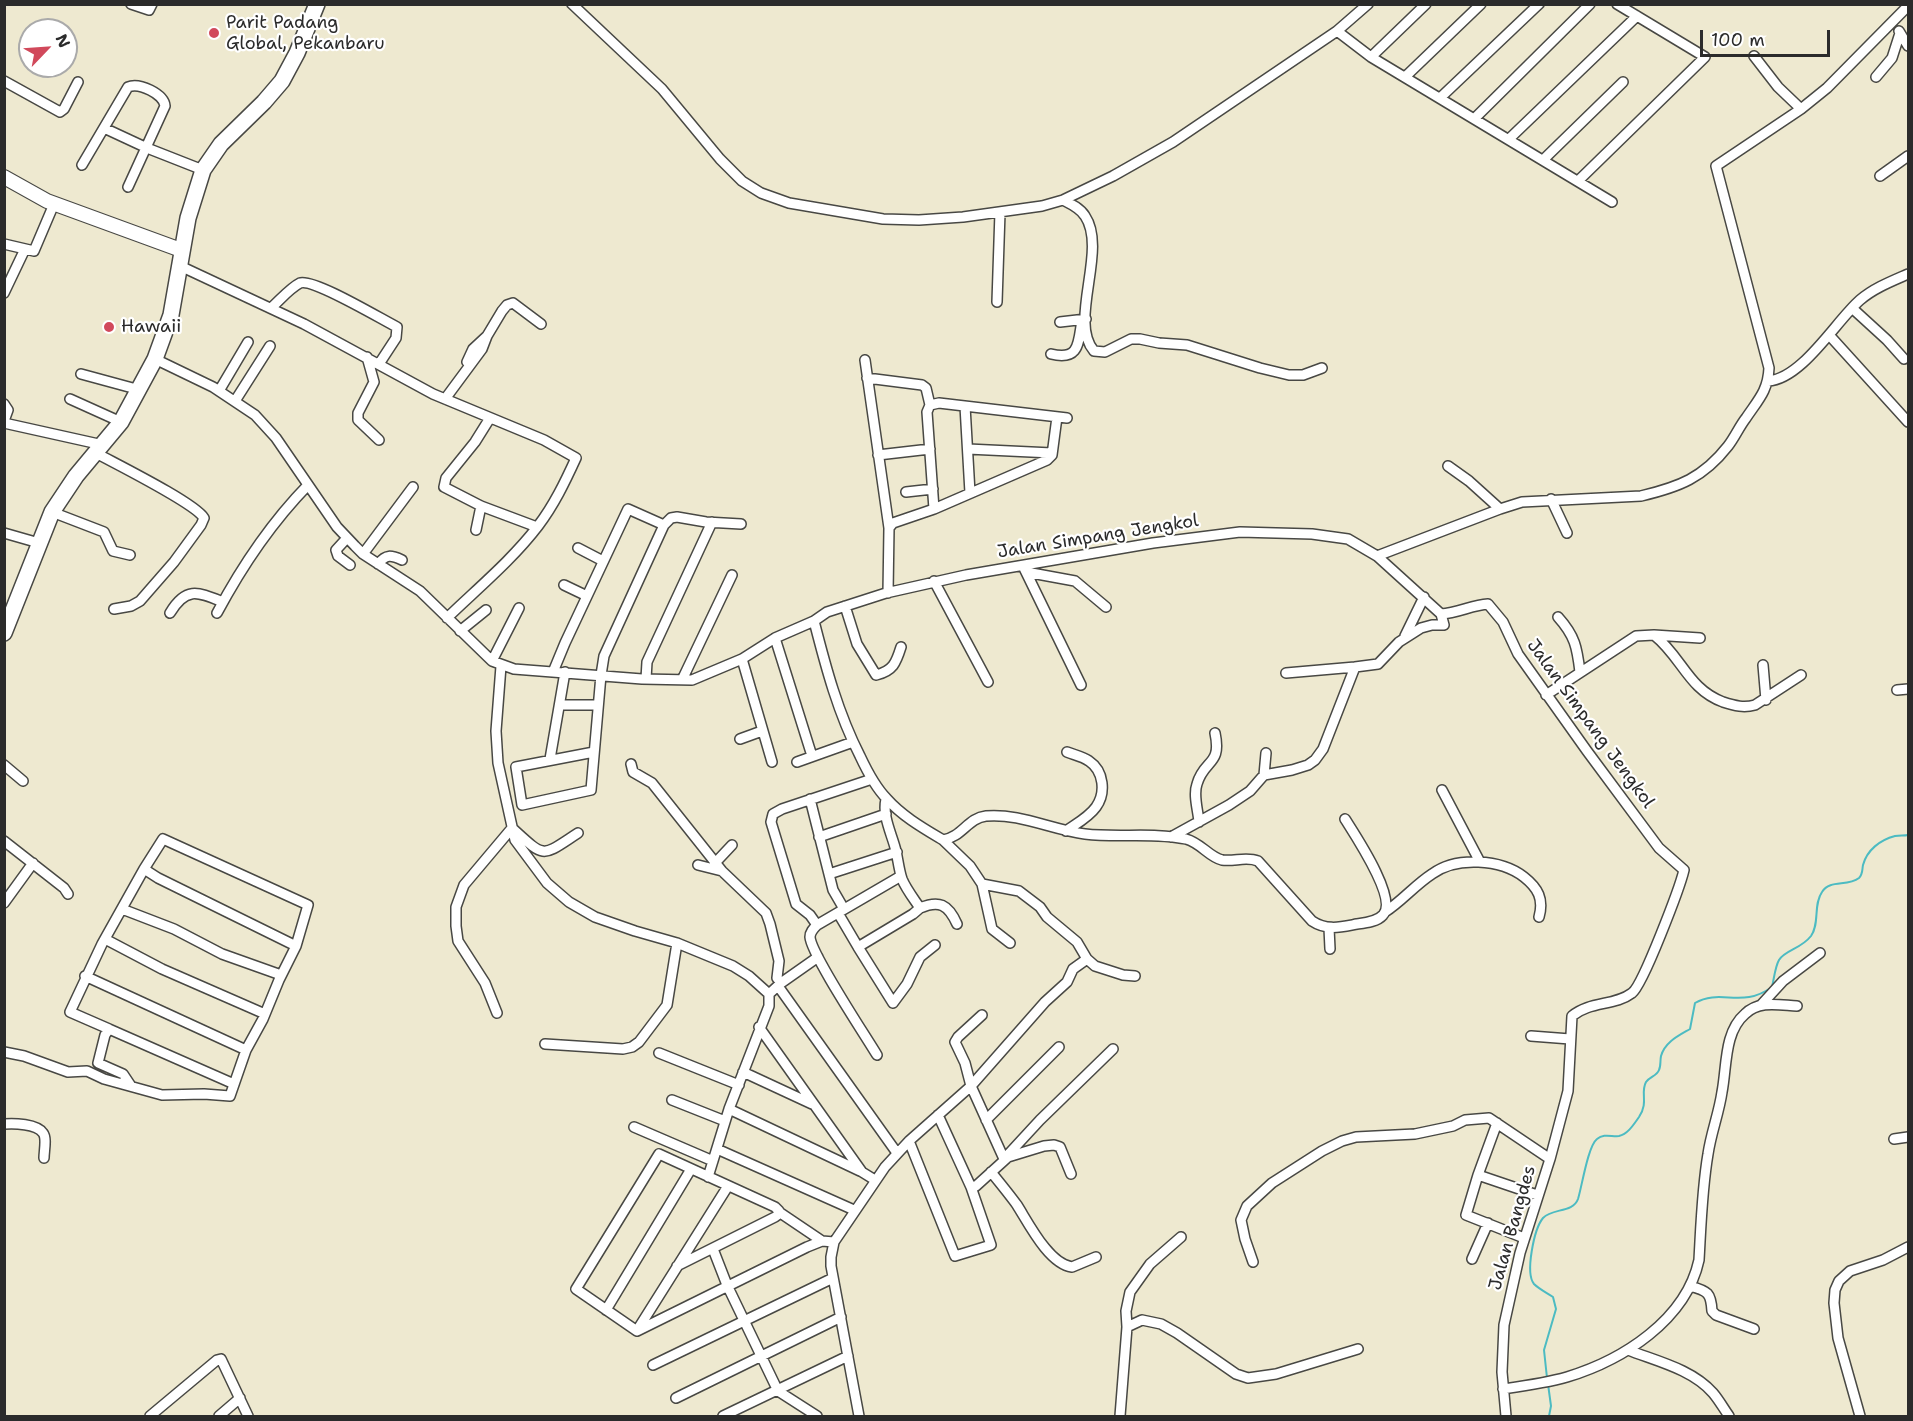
<!DOCTYPE html>
<html>
<head>
<meta charset="utf-8">
<style>
  body { margin:0 }
  #map { position:relative; width:1913px; height:1421px; overflow:hidden; background:#eee9d0; font-family:"Shantell Sans",sans-serif }
  canvas { display:block }
  .frame { position:absolute; inset:0; border:6px solid #2b2b2b; pointer-events:none }
  .north { position:absolute; left:18px; top:18px; width:60px; height:60px; box-sizing:border-box; background:#fff; border:2px solid #aaa; border-radius:50%; rotate:65deg; font-size:16px; font-weight:700; line-height:24px; text-align:center; color:#2b2b2b }
  .north::after { content:''; display:block; margin:auto; width:21px; height:27px; background:#d1495b; clip-path:polygon(50% 0,100% 100%,50% 72%,0 100%) }
  .scale { position:absolute; left:1700px; top:30px; width:130px; height:27px; box-sizing:border-box; border:3px solid #2b2b2b; border-top:0; padding-left:8px; font-size:18px; line-height:21px; white-space:nowrap; color:#2b2b2b; -webkit-text-stroke:4px #fff; paint-order:stroke }
</style>
</head>
<body>
<div id="map">
<canvas width="1913" height="1421"></canvas>
<div class="frame"></div>
<div class="north">N</div>
<div class="scale">100 m</div>
</div>
<script>
const ctx = document.querySelector('canvas').getContext('2d');
ctx.lineJoin = 'round';
function strokePath(path, color, width, dash) { ctx.strokeStyle = color; ctx.lineWidth = width; ctx.lineCap = dash ? 'butt' : 'round'; ctx.setLineDash(dash || []); ctx.stroke(path); }
function label(font, color, halo, rows, align = 'center') {
  ctx.font = font + ' "Shantell Sans",sans-serif'; ctx.lineWidth = 4.5; ctx.setLineDash([]); ctx.textBaseline = 'middle'; ctx.strokeStyle = halo; ctx.fillStyle = color; for (const [text, x, y, turn = 0] of rows) {
    ctx.save(); ctx.translate(x, y); ctx.rotate((+turn || 0) * Math.PI / 180); ctx.textAlign = isNaN(turn) ? turn : align; if (halo) ctx.strokeText(text, 0, 0); ctx.fillText(text, 0, 0); ctx.restore();
  }
}
const stream = new Path2D(`
  M1547 1378 1544 1350 1556 1309 1553 1297C1547 1293 1539 1289 1534 1284 1525 1273 1534 1229 1543 1218 1552 1208 1573 1213 1578 1199 1582 1186 1588 1146 1597 1139 1604 1133 1612 1137 1619 1136 1628 1134 1634 1124 1639 1117 1649 1102 1640 1093 1646 1082 1649 1077 1657 1076 1659 1070 1661 1066 1660 1061 1661 1056 1665 1042 1678 1036 1690 1029L1695 1003C1721 988 1742 1009 1772 987 1774 979 1775 967 1779 960 1785 950 1801 949 1811 936 1820 923 1813 905 1822 892 1830 879 1847 887 1859 878 1863 874 1862 870 1863 865 1867 850 1880 840 1895 836 1900 835 1904 836 1908 835
  M1548 1384 1551 1406 1549 1416`);
const street = new Path2D(`
  M131 4 149 10 152 4
  M572 4 662 89 720 159 742 181 761 193 789 203 883 219 919 220 963 217 1042 206 1063 200 1113 176 1173 142 1337 31 1371 57 1612 202
  M1337 31 1368 4
  M1899 31 1908 46
  M1754 56 1778 87 1801 109
  M1371 57 1426 4
  M1405 77 1481 4
  M1876 77 1892 58 1900 33
  M4 81 60 112 64 109 78 82
  M1440 98 1539 4
  M1475 118 1590 4
  M104 128 147 148 203 170
  M1509 139 1637 16
  M1543 160 1623 82
  M82 165 128 87C139 82 164 94 165 106L128 187
  M1880 176 1908 156
  M1578 181 1705 57 1617 4
  M1063 200C1071 204 1080 208 1085 216 1108 250 1068 321 1094 351L1105 352 1131 339H1140L1159 343 1187 345 1260 368 1289 375H1303L1322 368
  M4 244 34 251 54 204
  M178 265 304 324 433 394 544 440 576 458C565 482 554 505 538 526 512 560 478 588 447 618
  M4 293 25 249
  M997 302 1000 212
  M271 308C280 300 290 288 300 283 313 278 381 319 397 327L396 338 379 364
  M1852 308 1887 340 1904 359
  M1060 322 1086 319
  M1830 336 1908 422
  M1051 354C1080 361 1078 343 1082 320
  M367 357 374 382 358 413V420L379 440
  M155 359 213 387 255 415 276 438 337 527 355 546 363 554 420 591 492 661 514 669 642 679 692 680 742 659 775 638 814 621 827 612 886 593 966 575 1153 543 1240 532 1312 534 1348 539 1377 556 1441 614 1444 625H1432L1421 628 1399 642 1378 664 1355 667 1323 749 1315 760 1308 765 1292 770 1264 775 1250 791 1229 805 1171 837
  M865 360 889 528
  M467 362 473 349 487 336
  M81 374 140 390
  M867 378 922 385 926 388 930 405
  M1768 381C1802 379 1836 321 1860 300 1874 288 1892 281 1908 274
  M219 391 248 342
  M70 399 121 422
  M445 399 482 349 487 336 502 311 507 305 513 303 541 324
  M235 401 270 346
  M4 404 8 410 4 421
  M965 406 970 493
  M490 418 475 442 446 478 444 487 481 506 537 527
  M4 423 103 445
  M968 449 1052 453
  M96 453C116 464 195 503 204 518L201 525 174 562 140 601 131 606 114 609
  M878 455 930 449
  M1448 466 1469 481 1500 509
  M906 492 933 489
  M1551 499 1567 533
  M934 509 927 412 930 405 939 403 1067 418
  M52 512 104 532 113 551 130 555
  M664 525 671 518 677 517 706 522 741 524
  M476 530 481 506
  M4 533 39 543
  M347 538 336 550 338 556 350 565
  M578 548 603 561
  M363 554 413 487
  M1377 556 1500 509 1522 502 1641 496C1679 487 1703 478 1728 446 1735 437 1739 427 1746 418 1758 400 1768 391 1769 368L1716 166 1801 109 1827 88 1908 6
  M378 564C386 554 391 555 402 560
  M1023 566 1081 685
  M1026 572 1075 581 1106 607
  M934 581 988 682
  M564 585 587 596
  M888 593 889 528 893 523 934 509 1047 460 1052 455 1057 417
  M845 606 857 644 876 675C893 671 896 663 901 647
  M170 613C186 586 198 592 223 602
  M217 613C242 566 271 523 308 485
  M1441 614C1458 613 1472 605 1488 604L1503 622 1518 654 1587 751 1659 848 1684 870C1680 887 1643 985 1632 993 1615 1006 1590 1001 1572 1016L1568 1091 1550 1159 1520 1253 1504 1325 1502 1372 1506 1416
  M1558 617C1575 636 1577 647 1580 672
  M814 621C826 668 838 713 860 756 867 771 875 787 887 799 902 816 923 828 943 840 962 837 968 818 986 816 1020 813 1052 830 1085 834 1119 838 1153 832 1186 839 1201 843 1209 857 1222 860 1234 862 1246 856 1258 861L1312 921C1327 931 1341 927 1357 924 1365 923 1377 922 1383 915 1398 899 1355 835 1345 819
  M460 631 486 610
  M1654 635 1700 638
  M1405 636 1424 597
  M775 638 812 756
  M742 659 772 762
  M492 661 519 608
  M1763 665 1766 700
  M501 666 496 731 498 763 515 840 547 883 569 902 595 917 635 931 677 943 733 966 749 976 769 994
  M553 672 565 643 628 509 664 525 604 656 601 675 591 790 522 805 516 767 594 752
  M1286 673 1355 667
  M646 679 647 662 712 522
  M682 680 732 575
  M1897 690 1908 689
  M1546 695 1636 636 1654 635C1682 657 1688 689 1723 702 1735 706 1744 708 1755 705L1801 675
  M560 705H598
  M740 739 762 731
  M550 759 565 672
  M797 762 853 742
  M631 764 633 772 652 783 722 871 766 913 770 924 779 961 777 978 781 983
  M4 765 23 781
  M1264 775 1266 753
  M1442 790 1480 862
  M810 799 833 890 844 909
  M886 799C882 817 892 834 896 851 898 860 899 870 902 879 906 889 914 899 920 908 939 900 948 904 957 924
  M1199 822C1198 810 1193 795 1197 784 1204 759 1222 766 1215 733
  M512 828C546 859 541 857 578 833
  M1066 831C1076 824 1089 817 1096 807 1106 793 1104 771 1089 761 1082 756 1074 755 1067 752
  M819 837 886 814
  M943 840 970 866 982 884 1019 891 1040 907 1047 917 1077 942 1087 959 1095 966 1123 975 1135 976
  M4 841 64 888 68 894
  M716 862 732 845
  M698 865 722 871
  M829 874 897 852
  M982 884 992 929 1010 943
  M4 903 33 863
  M122 909 174 929 222 954 281 975
  M1385 912C1402 901 1415 885 1432 874 1456 856 1501 859 1524 877 1538 888 1544 899 1539 917
  M838 913 858 947 913 914 920 908
  M817 925 810 915 796 904 771 822 773 814 782 809 872 779
  M1329 928 1330 949
  M105 939 162 969 265 1014
  M858 947 893 1003 907 984 920 957 935 945
  M85 976 246 1050
  M778 986 897 1153
  M1761 1005 1783 981 1820 953
  M497 1013 485 983 458 941 456 926V907L464 885 512 828
  M982 1015 958 1037 955 1042 965 1063 971 1086 1004 1159 1040 1120 1113 1049
  M759 1027 862 1172 875 1180
  M109 1029 234 1084
  M1531 1036 1570 1039
  M545 1044 623 1049 632 1047 639 1042 667 1005 677 943
  M4 1052 24 1056 68 1072 87 1071 104 1079 162 1095 204 1094 230 1096 246 1050 263 1019 279 980 296 946 308 905 163 839 144 869 158 878 296 946
  M659 1053 739 1085
  M877 1055C865 1035 811 954 810 937 810 932 813 929 817 925L901 876
  M743 1072 812 1104
  M131 1086 123 1074 98 1063 105 1035 109 1029 70 1012 102 944 144 869
  M672 1100 725 1121
  M729 1109 860 1171
  M938 1115 971 1187 976 1186 1008 1157 1044 1146 1054 1145 1060 1147 1071 1174
  M986 1120 1059 1047
  M1497 1123 1478 1175 1537 1195
  M4 1124C14 1123 37 1124 43 1133 47 1138 44 1151 44 1158
  M634 1127 713 1161
  M1894 1139 1908 1137
  M909 1141 955 1256 991 1245 971 1187
  M717 1149 854 1210
  M991 1172C1000 1183 1009 1194 1017 1205 1029 1224 1049 1264 1072 1267L1096 1257
  M1478 1175 1466 1215 1524 1238
  M708 1177 729 1109 769 1006V994L781 983 818 957
  M779 1212 822 1241
  M713 1249 727 1285 778 1391 817 1416
  M1472 1259 1488 1223
  M1253 1262 1245 1239 1241 1220 1247 1206 1272 1183 1322 1151 1342 1141 1356 1137 1415 1134 1453 1126 1465 1120 1489 1118 1550 1159
  M1690 1286C1708 1291 1711 1293 1712 1311L1716 1315 1754 1329
  M606 1310 691 1169
  M1127 1327 1142 1320 1161 1324 1177 1333 1236 1374 1248 1378 1276 1374 1358 1349
  M638 1329 728 1186
  M637 1331 576 1289 659 1154 775 1207 779 1211V1214L775 1217 677 1266
  M637 1331 807 1247 822 1241 834 1242
  M1628 1350C1656 1361 1692 1369 1713 1393 1719 1400 1724 1409 1729 1416
  M653 1365 833 1278
  M1503 1389C1524 1386 1546 1383 1567 1377 1623 1360 1686 1320 1699 1260 1701 1225 1702 1189 1708 1154 1711 1133 1719 1113 1722 1092 1727 1066 1724 1032 1745 1014 1759 1000 1779 1005 1797 1006
  M676 1398 841 1317
  M150 1416 217 1360 221 1359 248 1416
  M219 1416 240 1398
  M723 1416 848 1356
  M859 1416 831 1266V1257L834 1242 885 1167 909 1141 971 1086 1045 1002 1067 982 1073 969 1087 959
  M1120 1416 1127 1327 1126 1311 1130 1292 1150 1264 1181 1237
  M1860 1416 1838 1338 1834 1303 1835 1290 1839 1281 1850 1271 1883 1260 1908 1247`);
const secondary = new Path2D(`
  M4 177 47 201 181 250`);
const primary = new Path2D(`
  M4 633 52 512 76 476 121 422 155 359 171 315 188 218 203 170 221 144 264 102 282 81 297 53 317 4`);
const markers = [
  [214,33,6,"#d1495b"],
  [109,327,6,"#d1495b"]
];
const poiNames = [
  ["Parit Padang",226,23],
  ["Global, Pekanbaru",226,44],
  ["Hawaii",121,327]
];
const streetNames = [
  ["Jalan Simpang Jengkol",1098,537,-9],
  ["Jalan Simpang Jengkol",1590,724,54],
  ["Jalan Bangdes",1513,1228,-74]
];
strokePath(stream, '#4cbbc2', 2);
strokePath(street, '#484844', 12);
strokePath(secondary, '#484844', 16);
strokePath(primary, '#484844', 18);
strokePath(street, '#fff', 9);
strokePath(secondary, '#fff', 14);
strokePath(primary, '#fff', 15);
for (const [x, y, r, color] of markers) { const dot = new Path2D(); dot.arc(x, y, r, 0, 2 * Math.PI); ctx.fillStyle = color; ctx.fill(dot); strokePath(dot, '#fff', 2); }
label('18px', '#2b2b2b', '#fff', poiNames, 'left');
label('18px', '#2b2b2b', '#fff', streetNames);
</script>
</body>
</html>
